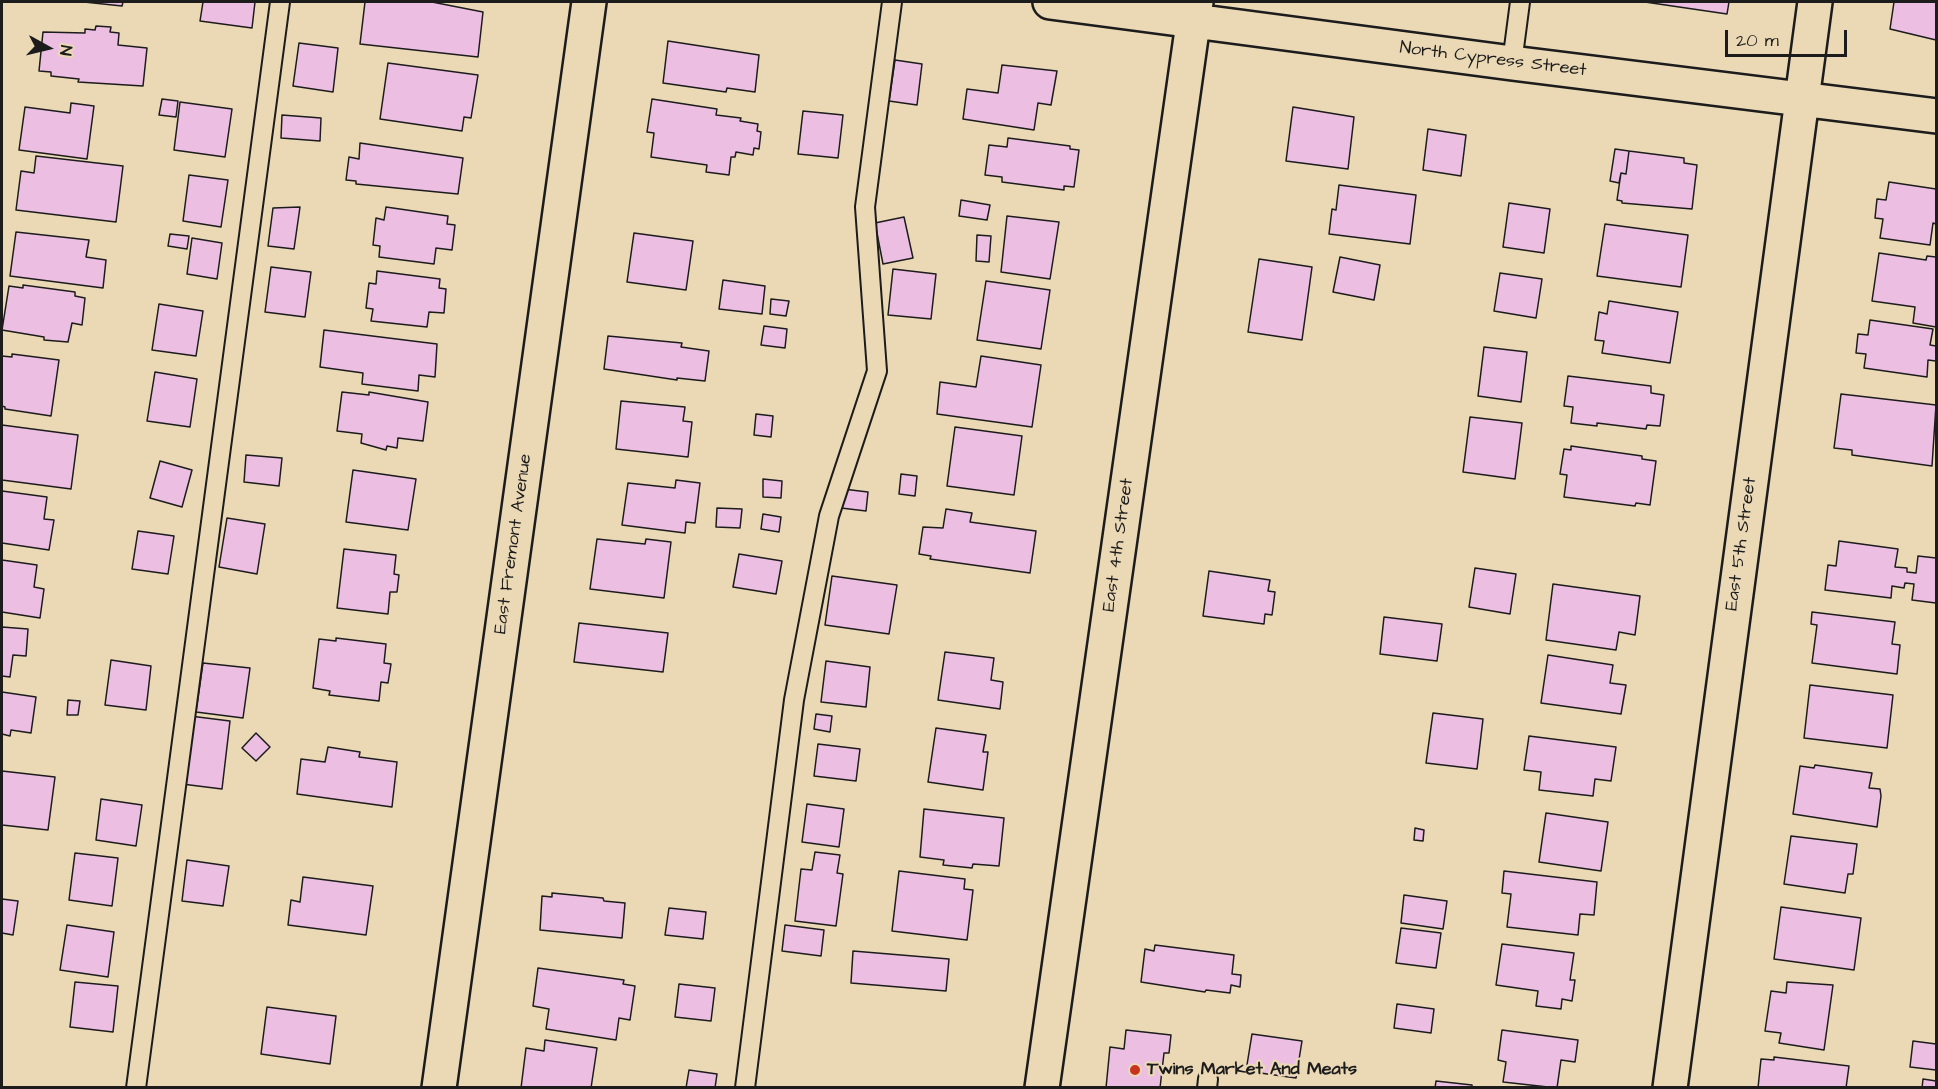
<!DOCTYPE html>
<html>
<head>
<meta charset="utf-8">
<style>
  body { margin:0 }
  #map { position:relative; width:1938px; height:1089px; overflow:hidden; background:#ebd9b6; font-family:"Architects Daughter",sans-serif }
  canvas { display:block }
  .frame { position:absolute; inset:0; border:3px solid #1c1c1c; pointer-events:none }
  .north { position:absolute; left:18px; top:18px; width:60px; height:60px; -webkit-text-stroke:4px #ebd9b6; paint-order:stroke; rotate:98deg; font-size:16px; font-weight:700; line-height:24px; text-align:center; color:#1c1c1c }
  .north::after { content:''; display:block; margin:auto; width:21px; height:27px; background:#1c1c1c; clip-path:polygon(50% 0,100% 100%,50% 72%,0 100%) }
  .scale { position:absolute; left:1725px; top:30px; width:122px; height:27px; box-sizing:border-box; border:3px solid #1c1c1c; border-top:0; padding-left:8px; font-size:18px; line-height:21px; white-space:nowrap; color:#1c1c1c; -webkit-text-stroke:4px #ebd9b6; paint-order:stroke }
</style>
</head>
<body>
<div id="map">
<canvas width="1938" height="1089"></canvas>
<div class="frame"></div>
<div class="north">N</div>
<div class="scale">20 m</div>
</div>
<script>
const ctx = document.querySelector('canvas').getContext('2d');
ctx.lineJoin = 'round';
function fill(path, color) { ctx.fillStyle = color; ctx.fill(path, 'evenodd'); }
function strokePath(path, color, width, dash) { ctx.strokeStyle = color; ctx.lineWidth = width; ctx.lineCap = dash ? 'butt' : 'round'; ctx.setLineDash(dash || []); ctx.stroke(path); }
function label(font, color, halo, rows, align = 'center') {
  ctx.font = font + ' "Architects Daughter",sans-serif'; ctx.lineWidth = 4.5; ctx.setLineDash([]); ctx.textBaseline = 'middle'; ctx.strokeStyle = halo; ctx.fillStyle = color; for (const [text, x, y, turn = 0] of rows) {
    ctx.save(); ctx.translate(x, y); ctx.rotate((+turn || 0) * Math.PI / 180); ctx.textAlign = isNaN(turn) ? turn : align; if (halo) ctx.strokeText(text, 0, 0); ctx.fillText(text, 0, 0); ctx.restore();
  }
}
const building = new Path2D(`
  M84 2H123L122 6Z
  M203 2H255L252 28 200 21Z
  M365 2H432L483 12 478 57 360 44Z
  M1645 2H1729L1727 14Z
  M1894 2H1936V40L1890 29Z
  M96 26 111 27 110 32 119 33 118 45 147 48 143 86 78 82 79 79 51 76V72L39 71 43 32 85 33V29L95 30Z
  M668 41 759 55 755 92 727 88 726 92 663 83Z
  M299 43 338 48 333 92 293 86Z
  M895 60 922 64 917 105 889 101Z
  M388 63 478 75 471 118 464 117 462 131 380 119Z
  M1002 65 1057 71 1051 105 1038 103 1034 130 963 119 967 89 998 93Z
  M162 99 178 101 176 117 159 115Z
  M652 99 717 109 716 115 741 118 740 121 758 124 757 131 761 132 759 149 754 148 753 155 736 152 735 157H731L729 175 706 172 707 165 651 157 654 133 647 132Z
  M180 102 232 109 225 157 174 150Z
  M71 103 94 106 87 159 19 150 25 107 70 113Z
  M1293 107 1354 117 1348 169 1286 161Z
  M803 111 843 115 838 158 798 154Z
  M282 115 321 118 320 141 281 138Z
  M1428 129 1466 135 1461 176 1423 170Z
  M1008 138 1070 146V149L1079 150 1074 187 1064 186V190L1002 182V177L985 175 989 145 1007 147Z
  M360 143 463 158 458 194 356 184V181L346 180 349 157 359 159Z
  M1615 149 1629 151 1626 174 1621 173 1619 183 1610 181Z
  M1629 151 1684 158V163L1697 165 1692 209 1622 203V201L1617 200 1621 173 1626 174Z
  M36 156 123 166 116 222 16 210 21 171 34 173Z
  M189 175 228 180 221 227 183 221Z
  M1889 182 1936 189V224L1933 223 1930 245 1880 238 1883 219 1875 218 1877 199 1886 200Z
  M1339 185 1416 195 1410 244 1329 234 1332 209 1336 210Z
  M961 200 990 205 987 220 959 216Z
  M1509 203 1550 209 1544 253 1503 247Z
  M300 207 294 249 268 246 273 208Z
  M386 207 448 216 447 224 455 225 452 250 436 248 434 264 379 257 380 246 373 245 376 218 384 220Z
  M1007 216 1059 222 1050 279 1001 272Z
  M904 217 913 258 883 264 875 223Z
  M1605 224 1688 235 1681 287 1597 276Z
  M16 232 89 240 86 257 106 260 103 288 10 276Z
  M634 233 693 241 686 290 627 282Z
  M170 234 189 236 187 249 168 246Z
  M977 235 991 236 989 262 976 261Z
  M192 238 222 243 217 279 187 274Z
  M1879 253 1926 260 1927 256 1936 257V327L1913 323 1915 307 1872 301Z
  M1340 257 1380 265 1374 300 1333 292Z
  M1259 259 1312 267 1302 340 1248 332Z
  M271 267 311 272 305 317 265 312Z
  M893 269 936 274 931 319 888 315Z
  M377 271 440 279 439 288 446 289 444 313 429 312 427 327 371 321 373 309 366 308 369 283 376 284Z
  M1500 273 1542 279 1536 318 1494 311Z
  M723 280 765 286 762 314 719 309Z
  M986 281 1050 290 1041 349 977 340Z
  M23 285 75 292V296L85 298 82 325 72 323 68 342 44 340V337L2 330 9 286 23 288Z
  M771 299 789 301 786 316 770 314Z
  M1609 301 1678 312 1670 363 1602 353 1604 341 1595 340 1599 312 1607 314Z
  M159 304 203 311 196 356 152 350Z
  M1870 320 1933 329 1930 345 1936 346V361L1928 360 1927 377 1864 368 1866 354 1856 353 1858 334 1868 335Z
  M764 326 787 329 785 348 761 345Z
  M324 330 437 344 435 377 419 375 418 391 362 384 363 373 320 367Z
  M608 336 682 343 681 347 709 351 705 381 677 378V380L604 369Z
  M1484 347 1527 352 1521 402 1478 396Z
  M12 354 59 360 51 416 5 409V407L2 406V356L12 357Z
  M981 356 1041 365 1032 427 937 414 940 382 976 387Z
  M155 372 197 379 190 427 147 421Z
  M1568 376 1651 386V393L1664 395 1660 426 1647 425 1646 429 1597 423V426L1571 423 1573 407 1564 406Z
  M342 392 369 395V392L428 402 423 441 398 438 397 448 387 446 386 450 361 443 362 434 337 431Z
  M1841 394 1936 405 1932 466 1852 455V450L1834 448Z
  M621 401 685 407 683 421 692 422 688 457 616 449Z
  M756 414 773 416 771 437 754 435Z
  M1470 417 1522 423 1515 479 1463 472Z
  M2 425 78 435 71 489 2 480Z
  M955 427 1022 436 1014 495 947 486Z
  M1571 446 1642 456V459L1656 461 1650 505 1636 503 1635 506 1564 497 1567 475 1560 474 1564 449 1571 450Z
  M246 455 282 458 279 486 244 482Z
  M160 461 192 470 182 507 150 498Z
  M353 470 416 479 408 530 346 522Z
  M901 474 917 476 915 496 899 494Z
  M763 479 782 481 781 498 763 497Z
  M676 480 700 483 695 523 686 522 685 533 622 525 628 483 675 488Z
  M843 489 868 492 866 511 841 508Z
  M2 491 47 497 44 519 54 520 49 550 2 543Z
  M717 508 742 509 740 528 716 527Z
  M946 509 972 513 970 522 1036 531 1030 573 930 559 931 556 919 554 923 527 943 528Z
  M763 514 781 517 779 532 761 529Z
  M227 518 265 524 257 574 219 567Z
  M138 531 174 536 168 574 132 569Z
  M597 539 645 544 646 539 671 542 664 598 590 589Z
  M1839 541 1898 549 1895 567 1907 568V572L1916 573 1918 556 1936 558V603L1912 600 1914 584 1905 583 1904 588 1892 586 1891 598 1825 590 1828 565 1836 566Z
  M344 549 396 555 394 574 399 575 397 592H390L388 614 337 608Z
  M739 554 782 561 776 594 733 587Z
  M2 560 37 565 34 587 44 589 40 618 2 612Z
  M1475 568 1516 574 1510 614 1469 607Z
  M1209 571 1270 580 1268 591 1275 592 1272 615 1265 614 1264 624 1203 616Z
  M832 576 897 585 889 634 825 625Z
  M1553 584 1640 596 1635 635 1619 632 1616 650 1546 640Z
  M1812 612 1895 622 1892 644 1900 645 1897 674 1812 663 1817 625 1811 624Z
  M1384 617 1442 624 1437 661 1380 654Z
  M579 623 668 633 663 672 574 662Z
  M2 627 28 629 26 656 13 655 10 677 2 676Z
  M336 638 386 644 384 663 391 664 388 683 381 682 379 701 329 695 330 691 313 688 319 639 336 641Z
  M945 652 994 658 991 680 1003 682 1000 709 938 700Z
  M1548 655 1613 665 1610 683 1626 685 1621 714 1541 703Z
  M111 660 151 666 146 710 105 705Z
  M826 661 870 667 866 707 821 702Z
  M203 663 250 668 243 718 196 712Z
  M1810 685 1893 695 1887 748 1804 738Z
  M2 692 36 697 31 733 11 730 10 736 2 734V740Z
  M68 700 80 701 78 715H67Z
  M1433 713 1483 719 1477 769 1426 763Z
  M816 714 832 716 830 732 814 729Z
  M190 716 230 721 222 789 182 784Z
  M936 728 986 735 983 752H988L983 790 928 782Z
  M256 733 270 747 256 761 242 748Z
  M1529 736 1616 747 1611 781 1595 779 1593 796 1539 790 1541 772 1524 770Z
  M818 744 860 749 856 781 814 776Z
  M328 747 360 752 359 757 397 762 392 807 297 794 301 759 325 762Z
  M1815 765 1872 773 1869 788 1880 789 1881 796 1877 827 1793 814 1800 766 1814 768Z
  M2 771 55 777 48 830 2 825Z
  M101 799 142 805 136 846 96 840Z
  M807 804 844 809 839 847 802 842Z
  M924 809 1004 818 999 866 973 864 972 868 943 865 944 860 920 857Z
  M1546 813 1608 822 1601 871 1539 862Z
  M1415 828 1424 830 1423 841 1414 840Z
  M1791 836 1857 844 1853 874H1848L1845 893 1784 884Z
  M815 852 840 855 837 873 843 874 836 926 795 921 801 869 812 870Z
  M75 853 118 858 112 906 69 900Z
  M187 860 229 866 223 906 182 901Z
  M899 871 965 879 964 889 973 890 967 940 892 931Z
  M1504 871 1597 882 1594 915 1580 914 1578 935 1507 927 1511 894 1502 893Z
  M303 877 373 886 366 935 288 925 291 900 300 902Z
  M552 893 603 898 604 901 625 903 622 938 540 930 542 896 552 897Z
  M1404 895 1447 901 1443 929 1401 923Z
  M2 899 18 901 13 935 2 933Z
  M1781 907 1861 918 1854 970 1774 959Z
  M669 908 706 912 703 939 665 935Z
  M67 925 114 932 108 977 60 970Z
  M785 925 824 930 821 956 782 951Z
  M1401 928 1441 933 1436 968 1396 963Z
  M1502 944 1574 953 1570 980H1575L1572 1001 1562 999 1561 1009 1536 1006 1538 991 1496 985Z
  M1155 945 1234 955 1232 974 1241 975 1240 987 1231 985 1230 993 1206 990 1205 992 1141 982 1145 949 1154 951Z
  M853 951 949 959 946 991 851 983Z
  M538 968 624 980 623 984 635 986 630 1020 619 1018 616 1040 546 1029 549 1009 533 1006Z
  M75 982 118 986 113 1032 70 1027Z
  M1787 982 1833 985 1824 1050 1779 1043 1781 1033 1765 1031 1771 991 1786 993Z
  M679 984 715 988 711 1021 675 1017Z
  M1397 1004 1434 1009 1431 1033 1394 1028Z
  M267 1007 336 1016 330 1064 261 1054Z
  M1126 1030 1171 1035 1169 1053H1164L1160 1088H1106L1110 1047 1124 1049Z
  M1502 1030 1578 1040 1575 1062 1561 1060 1557 1088 1503 1082 1506 1062 1498 1060Z
  M1252 1034 1302 1041 1296 1078 1246 1071Z
  M545 1040 597 1048 591 1088H521L526 1048 544 1051Z
  M1913 1041 1936 1044V1070L1910 1067Z
  M1774 1057 1849 1066 1846 1088H1758L1761 1059 1774 1060Z
  M689 1070 717 1074 715 1088H686Z
  M1923 1079 1936 1081V1088H1922Z
  M1436 1081 1472 1085V1088H1435Z`);
const lane = new Path2D(`
  M1512 63 1520 2
  M136 1088 280 2
  M745 1088 794 700 829 516 877 371 865 207 892 2
  M1207 1088 1208 1079`);
const street = new Path2D(`
  M1050 2 1512 63 1936 116
  M439 1088 589 2
  M1042 1088 1196 2
  M1670 1088 1815 2`);
const markers = [
  [1135,1070,6,"#c8321e"]
];
const streetNames = [
  ["North Cypress Street",1493,60,7],
  ["East Fremont Avenue",514,544,-82],
  ["East 5th Street",1742,544,-82],
  ["East 4th Street",1119,545,-82]
];
const poiNames = [
  ["Twins Market And Meats",1147,1070]
];
fill(building, '#ecbee2');
strokePath(building, '#1c1c1c', 1.5);
strokePath(lane, '#1c1c1c', 22);
strokePath(street, '#1c1c1c', 38);
strokePath(lane, '#ebd9b6', 18);
strokePath(street, '#ebd9b6', 33);
for (const [x, y, r, color] of markers) { const dot = new Path2D(); dot.arc(x, y, r, 0, 2 * Math.PI); ctx.fillStyle = color; ctx.fill(dot); strokePath(dot, '#ebd9b6', 2); }
label('18px', '#1c1c1c', '#ebd9b6', streetNames);
label('bold 18px', '#1c1c1c', '#ebd9b6', poiNames, 'left');
</script>
</body>
</html>
